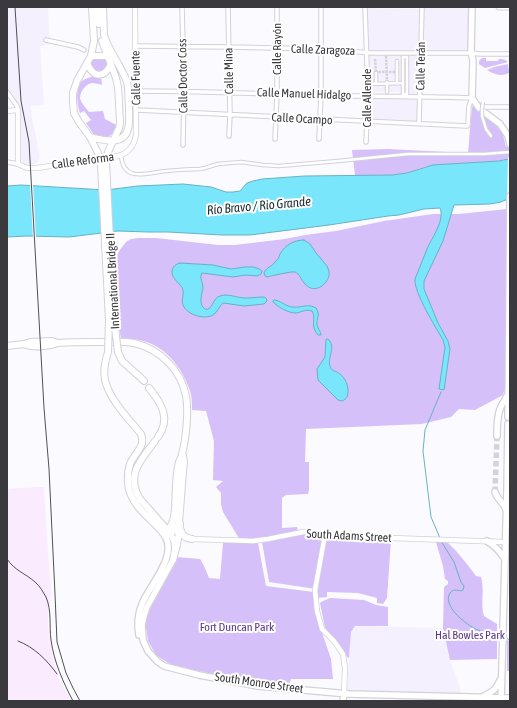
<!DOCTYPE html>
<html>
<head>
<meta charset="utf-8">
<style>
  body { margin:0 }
  #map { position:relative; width:517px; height:708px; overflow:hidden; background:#fbfafe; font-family:"Asap Condensed",sans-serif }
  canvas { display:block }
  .frame { position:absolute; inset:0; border:8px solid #3a393d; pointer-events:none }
</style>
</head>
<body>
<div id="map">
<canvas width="517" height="708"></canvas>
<div class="frame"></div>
</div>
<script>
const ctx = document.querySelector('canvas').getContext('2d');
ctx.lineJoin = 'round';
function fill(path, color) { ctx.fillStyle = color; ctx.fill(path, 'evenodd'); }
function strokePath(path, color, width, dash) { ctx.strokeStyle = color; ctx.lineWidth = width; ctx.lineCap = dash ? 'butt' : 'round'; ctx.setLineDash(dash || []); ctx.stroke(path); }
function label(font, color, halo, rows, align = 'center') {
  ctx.font = font + ' "Asap Condensed",sans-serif'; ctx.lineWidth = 4; ctx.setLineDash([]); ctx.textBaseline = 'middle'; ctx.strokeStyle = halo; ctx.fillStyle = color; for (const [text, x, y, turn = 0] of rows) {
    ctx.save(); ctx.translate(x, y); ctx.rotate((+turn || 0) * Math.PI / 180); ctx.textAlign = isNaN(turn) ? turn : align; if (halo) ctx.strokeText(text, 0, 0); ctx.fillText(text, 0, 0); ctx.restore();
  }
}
const built = new Path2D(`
  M7 7H48L50 44 40 46 44 105 31 106 32 118 37 141 40 158 37 163 32 165 25 164 21 160 20 112 10 94 7 90Z
  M426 7 471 8 469 51H423L424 10V8Z
  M370 8 421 9 420 50 368 51 367 13V9Z
  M408 55H419L418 95H401L398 92H371L370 56H408Z
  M369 98 418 99 417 122 369 120Z
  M355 626 443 628 450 660 462 694 348 691 347 688 351 632Z`);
const industrial = new Path2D(`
  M36 487H44L48 554 51 594 48 613V626L53 659 59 679 71 701H7V489Z`);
const green = new Path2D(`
  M100 58 106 60C109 70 103 73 94 70L90 65 93 59Z
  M482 58H486V61H498L499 59C502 59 505 59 508 62L485 68 479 64V61Z
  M508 64 509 71V73C500 77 494 74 487 70L494 67Z
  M95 76 101 77 102 85C99 84 95 83 92 83 86 84 80 91 80 98 81 103 86 108 89 112L103 111 105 119 118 126 113 133 107 138 94 135 86 123 91 120 84 111 80 113C77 104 75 87 82 81 86 78 91 77 95 76Z
  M472 106 501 126 506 147 510 144V159L499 161 449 164 425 167 407 173 392 175 355 176 352 150 388 149 468 153Z
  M507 209 506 391H504L503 395 475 410 459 409 451 417 422 424 306 429 305 462H309V490L308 494 286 495 282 498V528L297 527 298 532 264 539 240 540 223 512 221 504V493L216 487 223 481 213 480 214 441 206 411 192 410C192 403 192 395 189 388 182 368 165 346 143 341 136 339 128 339 121 338L117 320 115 278 117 256 119 251 126 242 131 239 138 238H156L218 245H235L285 239 305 235 336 231 384 221 433 214H459Z
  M307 534 322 537 323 545 316 589 269 582 262 542Z
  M326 536 391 540 387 598 383 604 377 603V598L358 593 327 592V597L317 598 320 576Z
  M436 542H447C458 552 467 564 476 576L481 577C485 590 480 604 484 616L497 624V659L450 660 443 628 444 587 448 584V581L445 579 443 566Z
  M223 543H258L266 586 314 592 315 612 331 659 333 679H291L289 685 227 677 171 665 156 655 148 641 145 621 148 611 176 557 200 559 204 566 209 578 220 579Z
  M330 598 364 600 376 605 388 607V626H355L351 632 349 658 347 657 334 639 325 628 320 603 321 602Z
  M507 640 510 641V671H507Z`);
const water = new Path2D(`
  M510 159V198L501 202 490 204 454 205 443 241 424 281V289L438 323 448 341 450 349 444 390 439 389 445 347 443 340C435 326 414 293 415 279 419 269 423 259 427 249 432 237 445 221 440 208L424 209 399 215 388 216 329 225 250 235H222L168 232H148L118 231 69 237 27 236 7 237V186L21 185 106 190 138 186 183 184 211 187 226 192H233L240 191 247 183 253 181 262 179 304 176 392 175 407 173 433 165 449 164 499 161Z
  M304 240 310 244 316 253 327 266 329 271V276C326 286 314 294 305 284 301 280 300 274 295 272 292 271 271 276 267 277L265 276 264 273C266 267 272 267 275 262 278 260 279 257 280 254 285 245 294 240 304 240Z
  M180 263 213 265 231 269 245 267H254L259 269 262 271 261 274 257 276 246 275 233 277 202 273C199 278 203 282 203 288 202 293 198 305 205 309 212 312 213 297 220 296 228 293 237 298 245 298 252 298 258 297 264 297L266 298 267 301 264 304 244 306 223 303C219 306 218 312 213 315 205 320 187 315 183 305 181 300 184 295 183 290 181 283 171 279 172 271 173 266 176 264 180 263Z
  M275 300C281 301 287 307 293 307 302 308 308 303 316 308 321 316 316 318 317 325 318 329 321 332 321 335H318C309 324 317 320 312 311 306 309 302 312 296 313 288 313 278 307 273 302V301Z
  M328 339C337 347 327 357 330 366 331 370 334 371 337 372 344 376 348 383 348 391 348 396 347 399 342 401L338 400 318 380 317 369 325 357 326 340Z`);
const pier = new Path2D(`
  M508 157H510V200L507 201Z
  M30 184H33L36 238H33Z`);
const stream = new Path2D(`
  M440 538 431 517 423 451 425 430 441 392
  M441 541 454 562 461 582 464 586 463 590 461 591C457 590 453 589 450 593 443 604 460 619 469 625 478 632 490 634 501 637
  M506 638 510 640`);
const pedestrianTunnel = new Path2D(`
  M386 56 387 82
  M375 59 376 73
  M375 72H396`);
const primaryTunnel = new Path2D(`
  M495 492 497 436`);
const pedestrian = new Path2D(`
  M407 57H403V94H407
  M407 57V96
  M397 61V83
  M376 73V84
  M387 82V92
  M371 84 403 83
  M482 116 486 129 491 136
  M121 156C124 183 147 173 166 171 177 170 188 169 200 169L205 168 218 164 241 162 263 165 279 166 338 161 408 154H484L510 152`);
const minor = new Path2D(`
  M182 7 184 91 183 145
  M228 7 230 115 229 136
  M365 7 368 96 366 142
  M46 40 78 47 84 50
  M136 46 229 47 322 49 372 53H471L480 54H510
  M136 91C199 91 261 94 323 95 372 97 422 96 472 98L469 106 468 125 467 126 137 110
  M7 92 17 106 18 110
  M485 107H510
  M419 124 422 7
  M275 139 277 94V7
  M319 139 321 95V7
  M7 162 18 164`);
const tertiary = new Path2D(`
  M7 111 18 110V164L27 168H37L118 156C129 153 134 146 136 135L135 7
  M325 535 315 590 317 611 322 629 334 641 343 654 345 668 344 693
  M192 539 253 541 268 539 303 532H310L325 535 391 538 506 542`);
const secondary = new Path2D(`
  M499 7H510`);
const primary = new Path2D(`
  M472 7 471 51 473 61 472 98 479 108
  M484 112 500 124
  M502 127 508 136 510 144
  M508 417 510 196
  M497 436C497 427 497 417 500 409 502 403 506 399 508 394
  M495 492C497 499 504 503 506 510
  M170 533 174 541 175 548 173 560 147 607 144 616 142 625 143 640 148 651 157 661 164 666 199 675 258 686 349 694 510 698
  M487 541C495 546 500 551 505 559
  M139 635C137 625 138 614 142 604 149 586 178 556 165 536
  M484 696C494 691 496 689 500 680
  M501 700 507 490 508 424
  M343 701 344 693`);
const trunk = new Path2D(`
  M92 7 94 41 91 56 77 81 73 93V102L74 113 79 122 90 137 98 153
  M98 7 99 24
  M102 41 116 78 118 87 119 102 120 123 119 128 108 152
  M91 56H108
  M87 63C93 78 104 79 111 64
  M90 137C102 140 124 146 128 129 130 122 129 114 129 107 128 99 129 90 127 82 122 68 112 55 106 41L104 35 103 7
  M26 345C35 348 50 346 58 343
  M7 346 24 344 30 342 52 341 58 343C72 342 86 342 101 342 111 342 123 341 134 343 160 349 181 370 186 396 189 411 186 439 182 454 182 457 180 459 179 462 174 480 177 499 174 517 173 524 168 530 165 536
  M108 352C105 361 103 370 105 380 109 399 129 419 141 434 146 447 135 452 130 464 127 473 127 487 131 495 137 511 156 522 165 536
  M118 352 122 361 140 377 144 381
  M149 388C162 404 171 419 158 437
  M155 441C141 460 125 475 140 499L169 532
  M180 528C182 536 185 538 192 539
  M168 535 175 530 179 523 183 472 184 462 183 455
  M173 560 177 545 180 524`);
const rail = new Path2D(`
  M15 7 21 101 29 142 44 408 49 469 55 594 57 642 66 673 73 688 80 701
  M7 559C15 571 25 573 35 582 40 586 43 592 46 597 52 611 49 626 51 640 54 662 63 682 73 701
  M18 641C34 647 47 660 57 674`);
const pedestrianBridge = new Path2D(`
  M482 116V108L483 102`);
const trunkBridge = new Path2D(`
  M108 152 106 162 114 320 118 352
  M98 153 101 166 109 320 108 352`);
const streetNames = [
  ["Calle Rayón",277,49,-90],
  ["Calle Zaragoza",323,50,2],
  ["Calle Terán",421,66,-89],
  ["Calle Mina",229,71,-91],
  ["Calle Doctor Coss",183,76,-91],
  ["Calle Fuente",136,78,-91],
  ["Calle Manuel Hidalgo",304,94,2],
  ["Calle Allende",367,98,-90],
  ["Calle Ocampo",302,119,3],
  ["Calle Reforma",83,161,-8],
  ["International Bridge II",113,281,-93],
  ["South Adams Street",349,536,3],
  ["South Monroe Street",259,683,8]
];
const parkNames = [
  ["Fort Duncan Park",237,627],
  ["Hal Bowles Park",470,635]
];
const waterNames = [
  ["Río Bravo / Rio Grande",259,206,-5]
];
fill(built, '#f5f0fe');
fill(industrial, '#faebfe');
fill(green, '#d5c0f9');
fill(water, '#7ae6fb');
strokePath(water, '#67b2c2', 1);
fill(pier, '#fbfafe');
strokePath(stream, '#67b2c2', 1);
strokePath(pedestrianTunnel, '#d4d3d7', 2.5, [2.5, 1]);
strokePath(primaryTunnel, '#d4d3d7', 5.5, [5.5, 3]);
strokePath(pedestrian, '#d3d0da', 4.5);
strokePath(minor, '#d3d0da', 5.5);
strokePath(tertiary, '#d3d0da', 6);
strokePath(secondary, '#d3d0da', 7);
strokePath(primary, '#d3d0da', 8);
strokePath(trunk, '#d3d0da', 8);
strokePath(pedestrian, '#fff', 2.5);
strokePath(minor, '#fff', 3.5);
strokePath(tertiary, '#fff', 4.5);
strokePath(secondary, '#fff', 5);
strokePath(primary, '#fff', 5.5);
strokePath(trunk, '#fff', 6);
strokePath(rail, '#515054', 1);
strokePath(pedestrianBridge, '#d3d0da', 4.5, []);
strokePath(trunkBridge, '#d3d0da', 8, []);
strokePath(pedestrianBridge, '#fff', 2.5);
strokePath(trunkBridge, '#fff', 6);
label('12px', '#3a393d', '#fff', streetNames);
label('12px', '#5d398b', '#fff', parkNames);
label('italic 13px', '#1a2e32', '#fff', waterNames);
</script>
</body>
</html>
